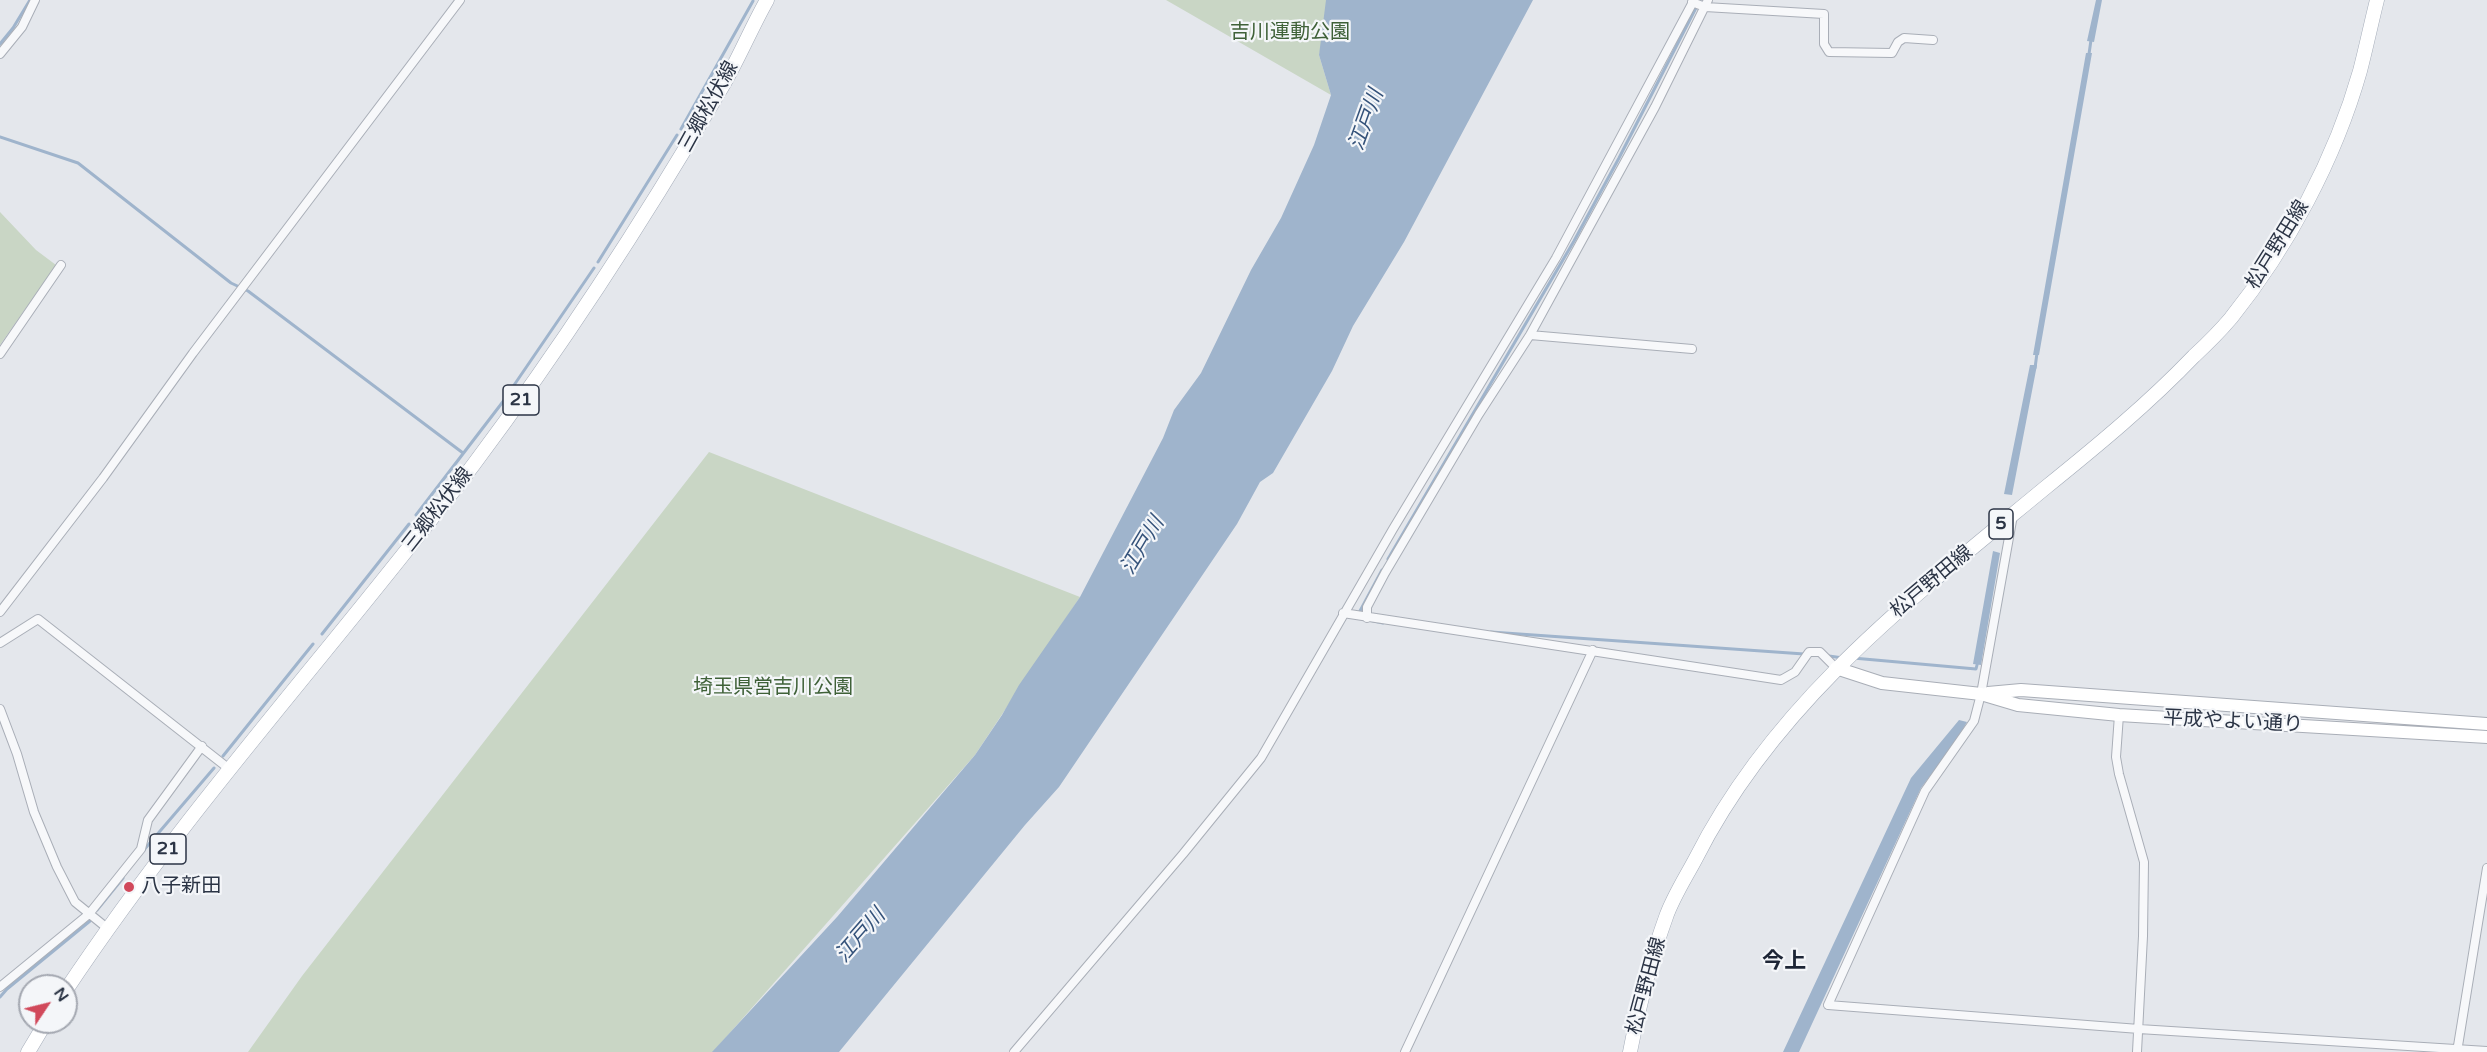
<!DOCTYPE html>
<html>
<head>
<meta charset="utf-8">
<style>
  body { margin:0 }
  #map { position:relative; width:2487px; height:1052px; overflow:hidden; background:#e4e7ec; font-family:"Varela Round",sans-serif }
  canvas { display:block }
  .north { position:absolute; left:18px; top:974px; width:60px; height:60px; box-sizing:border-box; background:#f4f6f9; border:2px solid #a4a8b1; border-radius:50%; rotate:55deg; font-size:16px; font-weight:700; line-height:24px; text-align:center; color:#2b3445 }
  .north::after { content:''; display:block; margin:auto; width:21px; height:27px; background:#d1495b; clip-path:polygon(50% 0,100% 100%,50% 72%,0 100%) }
</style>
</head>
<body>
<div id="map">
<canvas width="2487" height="1052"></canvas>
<div class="north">N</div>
</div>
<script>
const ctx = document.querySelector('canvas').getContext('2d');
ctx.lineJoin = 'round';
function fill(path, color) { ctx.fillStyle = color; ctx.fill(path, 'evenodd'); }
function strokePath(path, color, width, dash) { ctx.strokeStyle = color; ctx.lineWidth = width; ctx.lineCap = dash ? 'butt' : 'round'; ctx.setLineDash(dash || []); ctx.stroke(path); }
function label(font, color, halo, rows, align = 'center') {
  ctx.font = font + ' "Varela Round","Noto Sans JP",sans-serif'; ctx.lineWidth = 4.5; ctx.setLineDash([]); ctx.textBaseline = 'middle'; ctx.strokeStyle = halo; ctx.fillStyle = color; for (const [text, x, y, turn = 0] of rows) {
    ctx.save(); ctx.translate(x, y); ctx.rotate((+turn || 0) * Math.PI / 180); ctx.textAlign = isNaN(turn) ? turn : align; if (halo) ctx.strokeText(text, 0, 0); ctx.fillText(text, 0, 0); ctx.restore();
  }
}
const green = new Path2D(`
  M1166 0H1334L1319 55 1331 95Z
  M0 212 36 250 56 265 0 345Z
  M709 452 1080 597 975 755 713 1052H248L302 976Z`);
const water = new Path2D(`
  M1326 0H1533L1404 242 1353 326 1332 371 1273 473 1260 482 1237 524 1059 787 1025 825 839 1052H712L837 917 975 755 1002 715 1019 685 1080 597 1163 438 1174 410 1201 373 1251 270 1281 218 1314 145 1331 95 1319 55Z
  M2096 0H2102L2094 42 2087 41Z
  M2086 53H2092L2039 355H2033Z
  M2030 365H2037L2012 495 2004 494Z
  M1993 551 2000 553 1981 665 1973 664Z
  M1959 720 1967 722 1955 743 1921 788 1799 1052H1783L1911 778Z`);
const stream = new Path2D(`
  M0 44 13 28 30 0
  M2089 54 2091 40
  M681 129 753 1
  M0 137 78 163 231 283 248 291 463 453
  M598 262 677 135
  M2035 368 2037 353
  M510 391 594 268
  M416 515 505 399
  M1388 559 1574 241 1619 158 1700 0
  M1362 614 1360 611 1382 570
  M1369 620 1383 623
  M1491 632 1804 654
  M322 634 409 524
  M1829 656 1843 658
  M1853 658 1976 669 1978 661
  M223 756 313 644
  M143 851 214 768
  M97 910 123 878
  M0 997 7 989 90 921`);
const street = new Path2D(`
  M1692 2 1705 7 1824 14V44L1829 52 1892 53 1898 42 1904 38 1933 40
  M0 54 22 27 35 0
  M1530 335 1692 349
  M0 354 61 265
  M2013 515 1981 694 1974 721 1925 791 1828 1005 2139 1029 2487 1051
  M0 612 103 478 193 353 460 0
  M1343 613 1781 680 1795 672 1809 652H1820L1836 668
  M1367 618V607L1385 573 1479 414 1530 335 1655 107 1708 0
  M0 643 38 619 228 768
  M0 709 17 754 34 812 57 867 75 902 107 928
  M2119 715 2116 757 2119 774 2144 862 2143 936 2137 1052
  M0 987 89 914 141 849 148 820 202 746
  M1014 1052 1183 854 1261 758 1393 529 1556 258 1694 0
  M1405 1052 1593 650
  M2457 1052 2487 868`);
const secondary = new Path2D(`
  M1836 668 1882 683 1981 694 2018 705 2119 715 2487 737
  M1988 693 2021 690 2487 724`);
const primary = new Path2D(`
  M66 990C189 805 340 641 474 464 563 345 644 220 719 92 737 63 750 30 767 0
  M28 1052 46 1022
  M1630 1052C1639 1006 1650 961 1666 917 1673 897 1686 877 1696 858 1775 702 1913 597 2045 488 2097 446 2148 404 2194 356 2207 344 2220 331 2231 318 2288 247 2335 159 2360 71 2366 48 2371 24 2377 0`);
const markers = [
  [129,887,6,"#d1495b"]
];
const shields = [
  [521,400,36],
  [2001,524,24],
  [168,849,36]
];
const shieldNames = [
  ["21",521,400],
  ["5",2001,524],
  ["21",168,849]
];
const parkNames = [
  ["吉川運動公園",1290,33],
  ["埼玉県営吉川公園",773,688]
];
const streetNames = [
  ["三郷松伏線",709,107,-61],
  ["松戸野田線",2278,245,-58],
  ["三郷松伏線",438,510,-52],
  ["松戸野田線",1932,582,-40],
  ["平成やよい通り",2233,722,3],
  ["松戸野田線",1647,986,-75]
];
const poiNames = [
  ["八子新田",141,887]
];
const waterNames = [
  ["江戸川",1367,120,-70],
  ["江戸川",1143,546,-59],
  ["江戸川",861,936,-49]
];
const quarterNames = [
  ["今上",1784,962]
];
fill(green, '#c9d6c5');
fill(water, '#9fb4cc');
strokePath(stream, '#9fb4cc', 3);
strokePath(street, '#a9aeb7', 10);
strokePath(secondary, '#a9aeb7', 14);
strokePath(primary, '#a3abb8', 15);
strokePath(street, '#f7f8fa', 8);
strokePath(secondary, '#fff', 12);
strokePath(primary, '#fff', 14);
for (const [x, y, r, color] of markers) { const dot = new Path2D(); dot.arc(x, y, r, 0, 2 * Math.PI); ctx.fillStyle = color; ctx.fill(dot); strokePath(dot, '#f4f6f9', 2); }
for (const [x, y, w] of shields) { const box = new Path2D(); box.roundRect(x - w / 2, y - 15, w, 30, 4.5); ctx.fillStyle = '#f4f6f9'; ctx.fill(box); strokePath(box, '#2b3445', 1.5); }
label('bold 18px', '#2b3445', null, shieldNames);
label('20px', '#3f6138', '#f4f6f9', parkNames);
label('20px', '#2b3445', '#f4f6f9', streetNames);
label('20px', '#2b3445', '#f4f6f9', poiNames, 'left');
label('italic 21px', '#34527a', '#f4f6f9', waterNames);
label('bold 22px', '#1d2536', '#f4f6f9', quarterNames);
</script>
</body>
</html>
